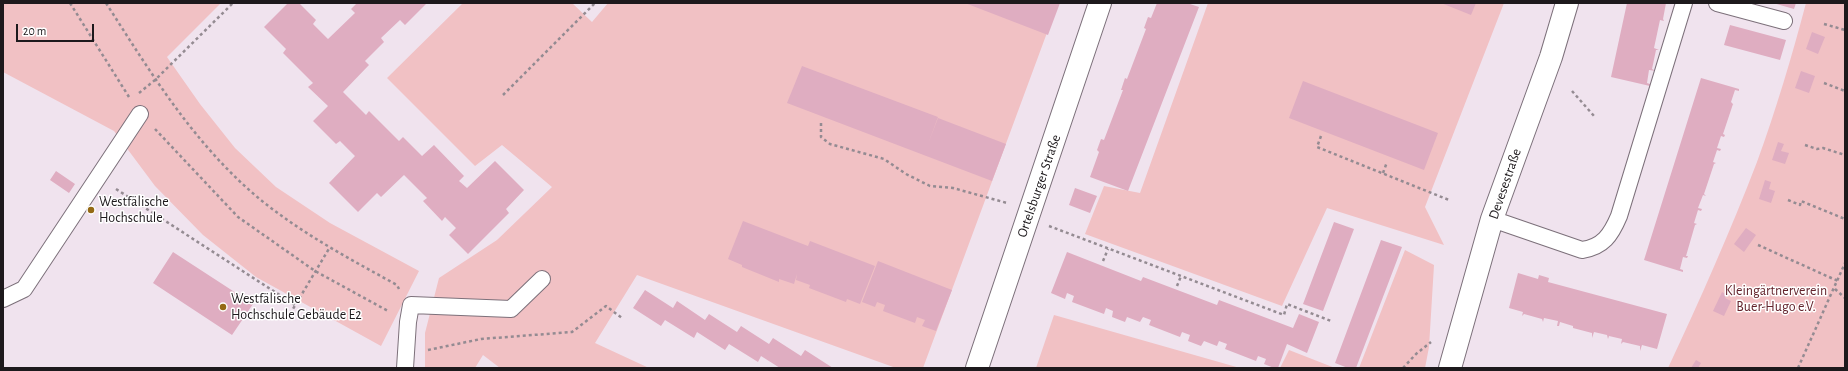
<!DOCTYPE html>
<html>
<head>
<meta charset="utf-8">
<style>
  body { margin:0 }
  #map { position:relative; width:1848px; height:371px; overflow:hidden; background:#f0e3ee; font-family:"Alegreya Sans",sans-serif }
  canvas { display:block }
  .frame { position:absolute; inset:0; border:4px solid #1d191c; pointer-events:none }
  .scale { position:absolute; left:16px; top:24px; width:78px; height:18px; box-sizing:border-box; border:2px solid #1d191c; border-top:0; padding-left:5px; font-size:12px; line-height:14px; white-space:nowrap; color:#1d191c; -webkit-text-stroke:3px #fff; paint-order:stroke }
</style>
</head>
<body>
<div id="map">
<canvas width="1848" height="371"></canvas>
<div class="frame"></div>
<div class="scale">20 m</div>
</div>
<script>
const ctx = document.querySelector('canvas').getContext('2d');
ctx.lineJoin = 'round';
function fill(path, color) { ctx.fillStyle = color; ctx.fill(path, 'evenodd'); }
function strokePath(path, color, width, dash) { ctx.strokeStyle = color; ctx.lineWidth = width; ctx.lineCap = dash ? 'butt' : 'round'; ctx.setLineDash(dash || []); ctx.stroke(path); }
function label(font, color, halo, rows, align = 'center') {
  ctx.font = font + ' "Alegreya Sans",sans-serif'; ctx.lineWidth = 3; ctx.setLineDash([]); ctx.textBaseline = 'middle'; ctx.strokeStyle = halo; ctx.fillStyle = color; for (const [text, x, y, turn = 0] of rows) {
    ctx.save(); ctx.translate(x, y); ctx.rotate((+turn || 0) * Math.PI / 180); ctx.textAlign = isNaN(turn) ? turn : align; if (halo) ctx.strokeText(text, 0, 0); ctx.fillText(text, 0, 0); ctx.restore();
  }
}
const green = new Path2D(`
  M3 3H221L167 57 200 104 235 148 276 187 330 223 419 271 381 346 256 277 203 235 155 186 114 131 3 72Z
  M463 3H572L592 22 608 3H1058L923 368H896L637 275 595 343 649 368H500L483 355 475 368H425V333L439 278 497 240 552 187 502 145 475 166 387 78Z
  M1208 3H1504L1425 207 1444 245 1327 208 1282 306 1085 234 1104 186 1140 193Z
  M1806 3H1845V368H1668C1700 300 1730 232 1757 162 1776 110 1792 56 1806 3Z
  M1405 250 1434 265 1429 347 1425 368H1359Z
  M1054 315 1240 368H1036Z
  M1289 350 1335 368H1280Z`);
const building = new Path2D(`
  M288 3H299L316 20 313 24 328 39 355 13 351 9 357 3H427L405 25 400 20 381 38 384 42 365 61 369 65 343 92 366 115 369 111 399 141 403 137 422 156 434 145 464 176 459 181 467 188 495 161 524 190 506 209 509 213 468 254 449 235 456 228 445 217 442 221 423 201 427 198 404 175 381 197 377 193 358 212 329 183 355 156 340 141 336 144 313 121 328 106 308 87 313 83 283 53 286 49 264 27Z
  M965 3H1060L1048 35Z
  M1157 3H1187L1199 7 1128 191 1090 177 1099 152 1097 150 1101 139 1104 140 1123 90H1121L1125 78 1127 79 1146 29 1144 28 1148 17 1151 18Z
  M1441 3H1476L1471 15Z
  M1627 3H1666L1663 19 1664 21 1660 20 1654 48 1659 50H1656L1652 69 1656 71 1649 70 1647 83 1650 84V86L1611 77Z
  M1773 3H1796L1794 9Z
  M1730 25 1786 40 1780 60 1724 45Z
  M1812 32 1825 37 1818 54 1806 49Z
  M802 66 938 117 928 144 938 118 1006 144 992 181 787 103Z
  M1801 71 1815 76 1809 93 1795 88Z
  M1701 78 1739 89V91L1735 90 1731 102 1734 105 1733 104 1723 134 1725 135 1724 137 1721 136 1717 148 1721 149 1720 151 1717 150 1713 162 1716 163 1714 164 1704 194 1706 196 1703 195 1698 208 1702 209 1701 211 1698 210 1694 223 1697 224 1695 225 1686 256H1688L1687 258 1683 257 1680 269 1683 270V272L1644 260Z
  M1303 81 1438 133 1424 170 1289 118Z
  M1778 142 1784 144 1781 151 1789 153 1785 164 1772 160Z
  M56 171 75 184 69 193 50 180Z
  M1765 180 1771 182 1769 189 1775 191 1771 203 1759 199Z
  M1075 188 1097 196 1090 213 1069 205Z
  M743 221 808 246 810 241 875 266 860 304 847 299 846 302 809 288 810 285 796 280 797 274 794 284 779 279V282L742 267V265L728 259Z
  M1334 222 1354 229 1323 311 1303 304Z
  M1746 228 1756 235 1744 252 1734 244Z
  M1381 240 1402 247 1356 368H1348L1335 363Z
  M173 252 253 304 232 335 153 283Z
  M1067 252 1141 281 1143 277 1217 305 1219 300 1293 328 1299 314 1319 322 1307 353 1287 344 1278 368H1274L1264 364 1266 359 1258 356 1256 361 1225 349 1227 344 1219 341 1217 346 1204 341 1201 346 1188 341 1190 335 1182 332 1180 337 1149 325 1151 320 1143 317 1140 322 1127 317 1125 322 1112 317 1113 311 1106 308 1104 314 1072 302 1074 296 1067 293 1065 299 1051 293Z
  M878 261 952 290 936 331 922 326 925 320 917 317 915 323 883 311 885 305 877 302 875 307 862 302Z
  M1518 273 1538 279 1539 275 1549 278 1548 282 1667 314 1657 349 1642 345 1640 351V346L1623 342 1621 344 1622 339 1609 336 1608 339 1607 335 1594 332 1592 338V333L1573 328V326L1560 322 1559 326H1557L1558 321 1544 318 1543 322 1542 319 1524 314 1522 316 1523 312 1509 308Z
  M645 290 673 308 677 301 705 320 709 314 737 332 741 326 769 344 773 338 801 356 805 350 833 368H780L761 356 758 362 729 344 725 350 697 332 694 338 665 320 661 326 633 308Z
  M1722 292 1727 295 1725 298 1731 301 1724 316 1713 311Z
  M1696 360 1701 363 1698 368H1691Z`);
const path = new Path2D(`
  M70 3 129 97
  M106 3C151 73 192 141 256 196 299 232 348 258 397 285L399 289
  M1824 24 1845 30
  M1824 83 1845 91
  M1572 91 1594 116
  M139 93 155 80 233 3
  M503 95 595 3
  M821 123V137L830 144 884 159 906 174 930 186 953 188 1007 203
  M155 129 238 217 315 271 388 311
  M1321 136 1317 147 1449 200
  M1805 145 1817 149 1823 148 1845 155
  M1383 173 1387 162
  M116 189 295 305
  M1788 200 1800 205 1801 201 1845 219
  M1049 226 1284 315 1287 304 1331 321
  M1758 245 1838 281
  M1103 261 1108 249
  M1177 286 1181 276
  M1835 289 1845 298
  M287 319 330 247
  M428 350 481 339 572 332 606 306 622 318
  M1403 368 1416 354 1431 342
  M1798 368 1845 263`);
const lane = new Path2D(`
  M1717 3 1784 21
  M1492 219 1582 250C1603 247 1611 235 1619 216L1684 3
  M3 299 24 289 140 114
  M405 368 408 322 411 305 511 309 542 279`);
const street = new Path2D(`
  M977 368 1100 3`);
const secondary = new Path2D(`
  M1450 368 1492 219 1551 57 1567 3`);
const markers = [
  [91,210,4,"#946914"],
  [223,307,4,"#946914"]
];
const streetNames = [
  ["Devesestraße",1505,184,-71],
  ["Ortelsburger Straße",1039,186,-71]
];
const poiNames = [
  ["Westfälische",99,202],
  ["Hochschule",99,218],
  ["Westfälische",231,299],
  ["Hochschule Gebäude E2",231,315]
];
const parkNames = [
  ["Kleingärtnerverein",1776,291],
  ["Buer-Hugo e.V.",1776,307]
];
fill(green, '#f1c1c4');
fill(building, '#dfadc1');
strokePath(lane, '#7c707a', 18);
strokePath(street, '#7c707a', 24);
strokePath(secondary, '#7c707a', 24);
strokePath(path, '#948b92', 2.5, [3, 3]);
strokePath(lane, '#fff', 16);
strokePath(street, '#fff', 22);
strokePath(secondary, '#fff', 22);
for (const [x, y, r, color] of markers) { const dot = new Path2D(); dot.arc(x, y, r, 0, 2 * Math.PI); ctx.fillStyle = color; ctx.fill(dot); strokePath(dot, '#fff', 1.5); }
label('14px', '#1d191c', '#fff', streetNames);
label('14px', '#1d191c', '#fff', poiNames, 'left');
label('14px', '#63232c', '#fff', parkNames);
</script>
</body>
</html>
